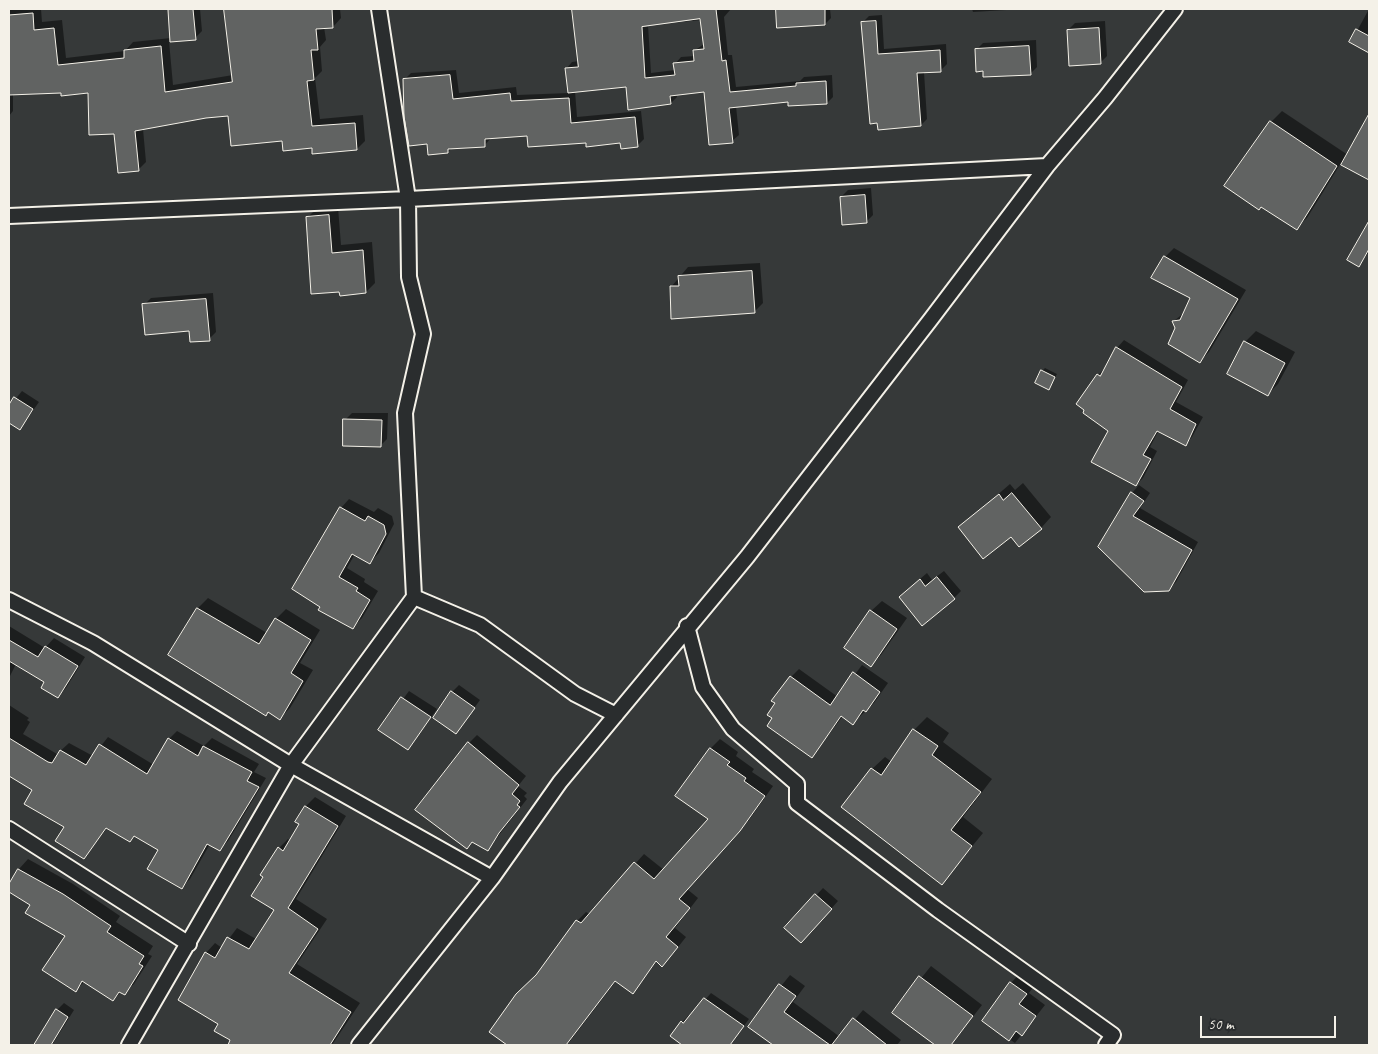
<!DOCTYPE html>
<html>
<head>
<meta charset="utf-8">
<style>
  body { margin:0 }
  #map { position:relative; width:1378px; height:1054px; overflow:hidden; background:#363939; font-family:Caveat,sans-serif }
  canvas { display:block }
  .frame { position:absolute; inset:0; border:10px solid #f4f1e8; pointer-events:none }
  .scale { position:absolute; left:1200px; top:1016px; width:136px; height:22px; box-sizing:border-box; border:2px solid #f4f1e8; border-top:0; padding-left:6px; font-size:15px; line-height:18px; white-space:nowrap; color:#f4f1e8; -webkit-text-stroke:4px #2a2d2e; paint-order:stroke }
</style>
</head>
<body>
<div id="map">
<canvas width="1378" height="1054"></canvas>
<div class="frame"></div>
<div class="scale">50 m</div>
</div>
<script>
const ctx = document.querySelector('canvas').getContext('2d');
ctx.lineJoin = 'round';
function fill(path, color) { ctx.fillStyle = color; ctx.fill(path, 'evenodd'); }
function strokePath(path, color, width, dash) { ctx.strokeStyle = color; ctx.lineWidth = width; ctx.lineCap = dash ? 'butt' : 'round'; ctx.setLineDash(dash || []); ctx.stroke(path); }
const shadow = new Path2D(`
  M9 9H41L42 22 62 20 66 58 125 51 133 42 171 38 169 10 200 9 202 31 195 38 169 41 173 85 233 75 226 9H340L341 18 333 27H324L326 40 320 47 322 71 315 78 320 119 363 115 365 141 357 149 313 147 283 139 229 115 206 117 143 129 146 162 138 170 89 91 13 93V111L9 116Z
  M574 9H731L724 17 728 55H732L736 87 800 81 804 77 832 75 833 97 827 103 789 101 736 106 739 135 732 141 705 90 677 94V97L671 103 627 86 575 91 577 117 641 111 644 139 637 146 621 142 587 141 528 135 491 138 485 145 452 148 448 152 428 143 404 80 411 73 456 70 459 93 516 87 517 95 569 93 566 69 572 62 579 61ZM702 20 704 44 694 51 695 56 681 57 675 64V70L651 73 648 25Z
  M777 9H830L831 18 825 24 778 27Z
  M972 9H1023L973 12Z
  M1369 9V53L1351 42Z
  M882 15 884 49 946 44 947 64 941 70 924 72 927 119 921 125 878 122 862 23 869 16Z
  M1105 21 1107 56 1100 63 1068 30 1075 23Z
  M1036 40 1037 67 1030 74 984 70 976 50 983 43Z
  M1282 111 1348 155 1369 119V180L1341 163 1307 218 1296 228 1226 186 1271 122Z
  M9 125 10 172 9 173Z
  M871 188 873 215 866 222 841 197 848 190Z
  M338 207 341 245 372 242 375 283 366 292 340 291 307 218 317 208Z
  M1369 229V252L1359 265 1362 236Z
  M1174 248 1246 290 1209 352 1200 361 1176 328 1174 321 1185 312 1192 298 1165 257Z
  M760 263 763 303 754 312 671 287 688 267Z
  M213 293 216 332 209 339 144 305 151 298Z
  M1256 331 1295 352 1278 384 1267 395 1245 342Z
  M1124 340 1188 380 1176 402 1203 417 1192 437 1185 444 1159 430 1150 447 1157 451 1143 478 1136 485 1110 430 1098 375 1105 368 1117 348Z
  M1045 368 1057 374 1049 388 1042 371Z
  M22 391 39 402 22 426 9 417V407Z
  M352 413H388L387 439 380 446 345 420Z
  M1023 483 1051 517 1041 528 1011 535 959 528 1010 484 1015 490Z
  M1139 485 1150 493 1140 508 1198 542 1176 582 1169 589 1100 547 1132 493Z
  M349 499 374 512 378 508 392 516 394 524 379 553 370 562 355 554 347 568 365 579 364 582 378 591 362 618 353 627 320 610 341 508Z
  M944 571 961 591 954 598 907 590 927 573 932 580Z
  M208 598 267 633 276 619 286 609 320 630 300 663 313 670 290 708 280 718 169 655 198 608Z
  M882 601 907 618 881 655 871 665V611Z
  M9 626 45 648 54 638 85 657 66 688 58 697 46 682 16 664 9 678Z
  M862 665 888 683 874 703 853 723 843 716 812 756 774 718 777 703 791 677 799 669 838 697Z
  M459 685 480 700 456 733 452 692Z
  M409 691 437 709 408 749 380 730Z
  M9 705 29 718 27 720 30 722 23 734 57 754 69 743 93 756 108 737 154 765 169 739 177 731 204 746 212 738 259 764 254 772 266 778 228 841 219 850 210 844 190 879 182 887 159 850 135 835 130 840 108 827 84 857 65 827 33 790 9 775Z
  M927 717 949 733 943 742 992 779 963 817 983 833 942 883 872 769 885 757 892 762 914 730Z
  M477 735 526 776 518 786 527 793 524 796 527 799 488 849 473 841 467 848 469 743Z
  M720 739 738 752 736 756 754 769 752 772 773 786 749 820 687 889 698 898 675 928 686 937 671 956 657 961 633 992 616 981 567 1045H509L491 1032 537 975 577 921 586 912 590 914 644 854 664 870 710 819 711 748Z
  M315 797 346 816 296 899 327 919 297 964 360 1003 332 1045H229L232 1040 220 1023 206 953 215 943 222 948 237 928 256 939 275 910 264 877 279 848 288 839 291 841 301 824 297 821 306 806Z
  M28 859 73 884 120 916 116 922 153 946 148 954 152 956 134 984 124 993 121 992 113 1000 85 981 75 991 67 936 32 904 9 891V887L19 869Z
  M823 888 838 901 808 935 786 928Z
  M931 966 982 1005 951 1045H937L893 1013Z
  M1021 972 1036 983 1029 993 1045 1005 1015 1043 983 1021 1011 983Z
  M790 975 805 986 793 1002 840 1037 863 1010 901 1040 897 1045H776L749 1026Z
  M711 993 749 1019 730 1045H684L672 1036 682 1022 688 1016 690 1017Z
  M64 1003 74 1010 52 1045H35L57 1010Z`);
const building = new Path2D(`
  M193 9 196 40 170 42 168 10Z
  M224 9H332L333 28 316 29 318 50H311L314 80 307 81 312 126 355 123 357 150 312 154V148L283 151 282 141 231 146 228 116 206 118 135 131 139 171 118 173 114 134 89 135 88 93 61 96V93L9 95V15L33 13 34 30 54 28 58 65 124 58V50L161 46 165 92 232 82Z
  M572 9H716L722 61 726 60 730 92 796 86V83L826 81 827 104 788 106V102L729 108 733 143 709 145 704 92 670 96 671 104 628 110 626 87 568 93 565 68 578 67ZM700 19 704 49 693 50 694 61 673 63 675 75 645 78 642 27Z
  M776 9H825V25L777 28Z
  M876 21 878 54 940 50 941 72 917 73 921 126 878 130 877 123 870 124 861 22Z
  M1099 28 1101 64 1069 66 1067 30Z
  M1356 29 1369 36V53L1349 42Z
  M1029 46 1031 75 983 77V71L976 72 975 49Z
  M450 75 453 99 510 93 511 101 569 98 571 123 635 117 638 147 621 149 620 143 586 147V143L528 147 527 136 485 139V147L448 149V153L428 155 427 144 409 146 404 117 403 79Z
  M1369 114V180L1341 165Z
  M1270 121 1337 166 1297 230 1261 207 1259 210 1224 186Z
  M865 195 867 223 842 225 840 197Z
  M329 215 332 253 363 250 366 293 340 296 339 292 311 294 306 217Z
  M1369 221V249L1359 267 1347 260Z
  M1164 256 1238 299 1200 363 1168 344 1175 328 1172 321 1180 320 1190 298 1151 278Z
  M752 271 755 313 671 319 670 286H679L678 276Z
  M206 299 210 341 190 342 189 331 145 335 142 304Z
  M1244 341 1285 363 1268 396 1227 374Z
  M1116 347 1182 387 1170 409 1196 424 1186 446 1157 431 1143 455 1151 459 1136 486 1091 462 1108 431 1083 413 1084 410 1076 404 1097 374 1100 376Z
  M1041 370 1055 377 1049 390 1035 383Z
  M14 397 33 409 20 430 9 423V405Z
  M343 419 382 420 381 447 343 446Z
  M1131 492 1144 501 1133 516 1192 550 1169 591 1144 592 1098 547Z
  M1012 493 1042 529 1019 547 1011 537 983 559 958 527 999 494 1003 500Z
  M340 507 365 521 368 516 384 525 386 534 370 564 352 554 339 577 358 588 356 591 370 600 353 629 318 610 320 607 292 589Z
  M937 577 955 599 922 626 899 597 920 579 925 586Z
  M197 608 259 644 275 618 311 640 291 673 303 681 280 720 268 712 266 716 168 655Z
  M870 610 897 629 871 667 844 648Z
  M9 640 38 657 45 646 78 666 58 698 41 688 44 682 9 661Z
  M853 672 880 692 866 712 863 710 853 725 841 716 812 758 767 726 772 718 767 715 775 703 771 701 790 676 830 705Z
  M451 691 475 708 456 734 433 718Z
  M401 697 431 717 408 750 378 730Z
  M913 729 938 746 932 755 981 792 951 830 972 846 942 885 841 807 871 768 881 775Z
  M9 738 48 762 52 763 60 750 86 765 99 744 147 774 168 738 198 756 203 746 252 772 247 781 259 787 220 851 207 844 182 889 147 869 158 850 134 836 130 842 106 828 84 859 55 841 64 827 24 804 32 790 9 776Z
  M468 742 519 785 512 794 520 801 517 805 520 807 499 833 488 851 472 842 467 849 415 810Z
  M710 748 730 762 727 765 746 778 744 781 765 796 740 831 679 899 690 908 666 937 678 947 662 967 656 961 633 994 615 981 566 1045H507L489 1032 516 994 536 975 576 920 581 923 634 862 654 879 708 819 675 796Z
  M305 806 338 826 288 908 318 929 289 973 351 1012 330 1045H228L230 1040 214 1031 218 1024 178 1000 205 952 215 958 227 937 249 949 274 910 251 896 263 877 260 875 278 847 283 851 299 824 295 822Z
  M18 869 63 894 111 926 107 932 144 956 139 964 143 966 125 995 119 992 113 1001 82 981 76 992 42 970 65 936 25 913 30 905 9 892V884Z
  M815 894 832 909 801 943 784 928Z
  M919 976 973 1016 951 1045H935L892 1013Z
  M1010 982 1027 994 1019 1004 1036 1016 1022 1036 1016 1031 1009 1041 982 1021Z
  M779 984 796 996 784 1012 830 1045H773L748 1027Z
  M704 998 744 1026 730 1045H682L670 1036 681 1021 683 1023Z
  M56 1009 68 1017 51 1045H34Z
  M853 1018 887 1045H832Z`);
const street = new Path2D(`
  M379 9 408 199 409 277 423 334 405 413 414 597 480 625 575 694 616 715
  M9 216 408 199 1047 166
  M9 600 93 643 291 765 492 878
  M687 626 703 687 733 729 797 784V803L938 910 1113 1035 1106 1045
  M9 829 189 944
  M129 1045 291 765 414 597
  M359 1045 492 878 560 782 747 557 931 319 1047 166 1105 98 1175 9`);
fill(shadow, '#0007');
fill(building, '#616362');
strokePath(building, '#f4f1e8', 1);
strokePath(street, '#f4f1e8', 18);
strokePath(street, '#2a2d2e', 14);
</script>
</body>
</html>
